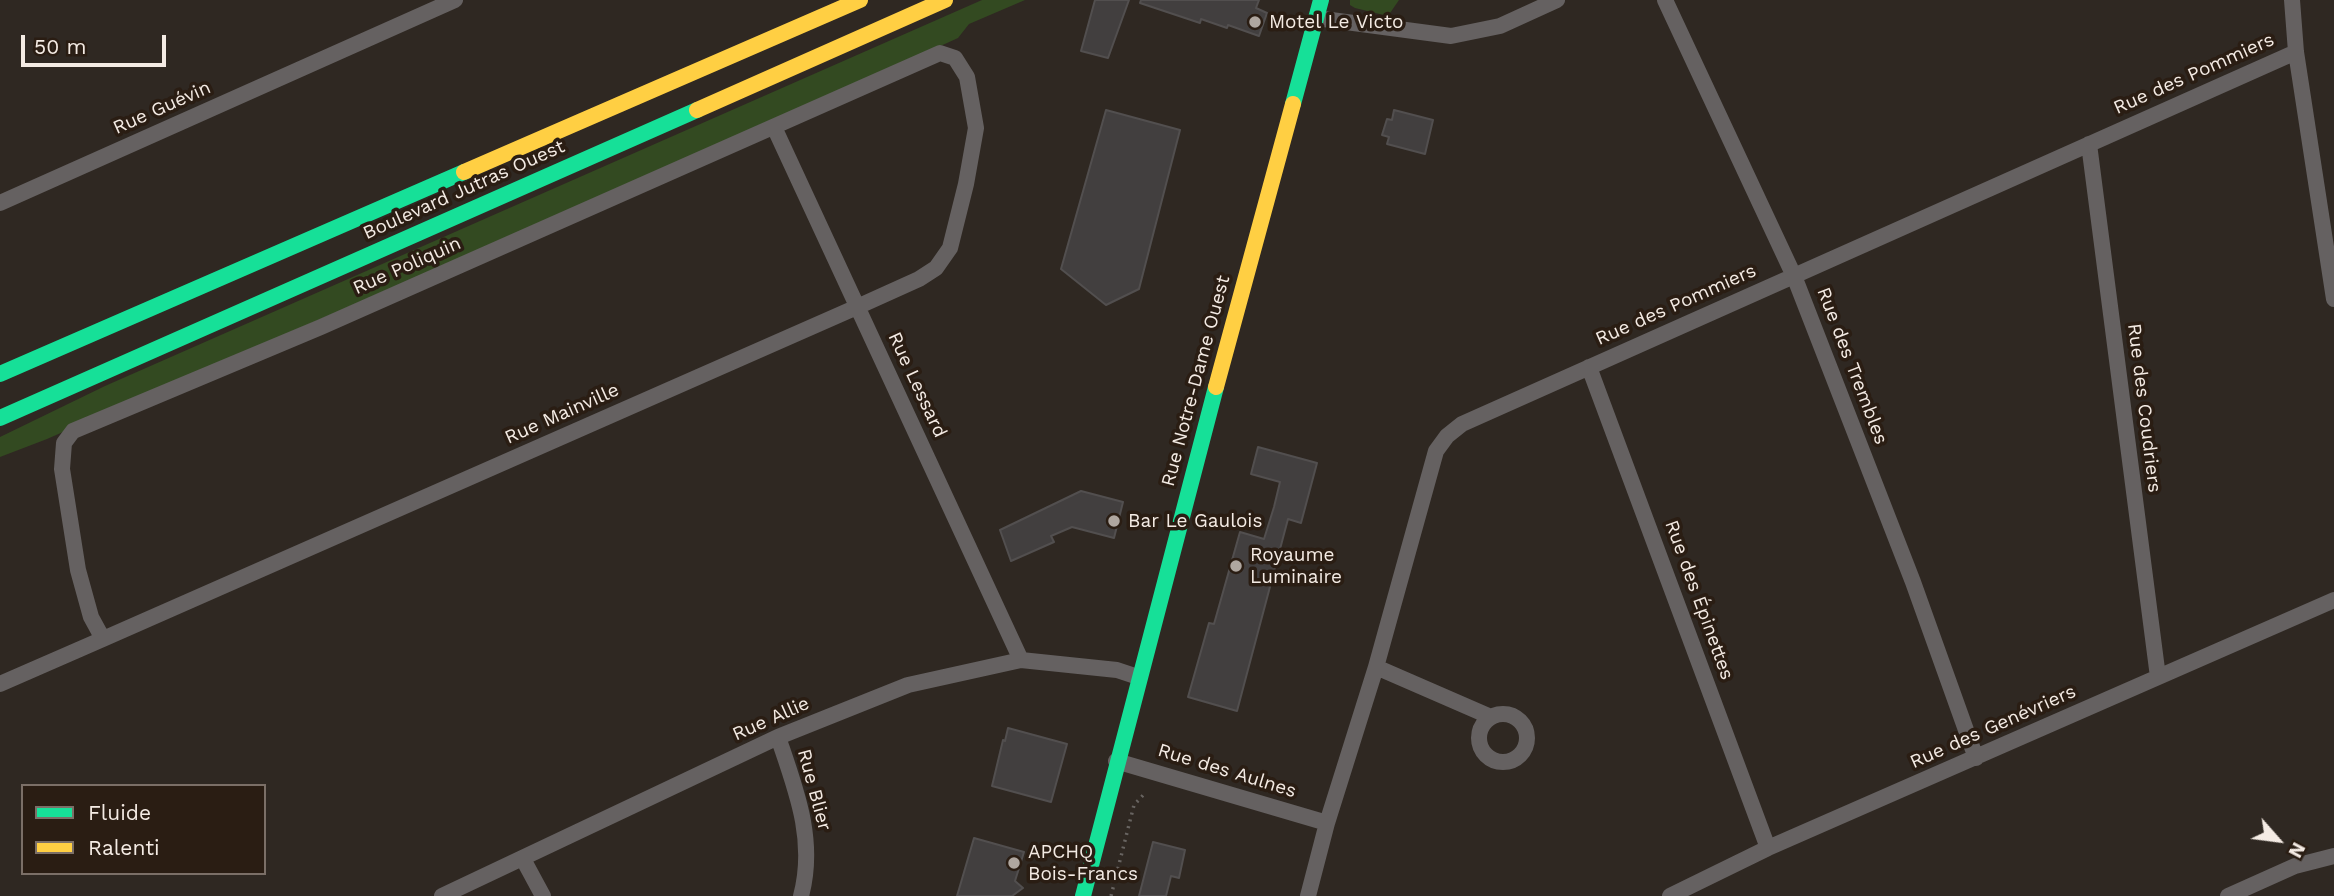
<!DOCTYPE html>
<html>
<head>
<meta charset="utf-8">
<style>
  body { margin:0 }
  #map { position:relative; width:2334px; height:896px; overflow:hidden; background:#2f2822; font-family:"Work Sans",sans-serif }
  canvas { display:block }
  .legend { position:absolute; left:21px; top:784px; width:245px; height:91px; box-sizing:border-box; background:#2a1d13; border:2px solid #7b6f67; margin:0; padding:9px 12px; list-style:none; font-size:21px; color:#f4ebe4 }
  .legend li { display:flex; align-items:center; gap:14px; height:35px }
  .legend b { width:35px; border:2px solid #7b6f67 }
  .north { position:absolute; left:2243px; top:805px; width:70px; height:70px; -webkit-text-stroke:5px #2a1d13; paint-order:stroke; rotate:118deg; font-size:19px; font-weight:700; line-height:28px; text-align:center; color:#f4ebe4 }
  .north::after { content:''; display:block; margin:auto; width:24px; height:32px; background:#f4ebe4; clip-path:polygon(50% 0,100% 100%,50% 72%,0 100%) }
  .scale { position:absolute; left:21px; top:35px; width:145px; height:32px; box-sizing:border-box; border:4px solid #f4ebe4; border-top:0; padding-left:9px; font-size:21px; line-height:24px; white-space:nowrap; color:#f4ebe4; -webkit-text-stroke:5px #2a1d13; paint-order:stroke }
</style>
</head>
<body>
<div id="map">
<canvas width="2334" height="896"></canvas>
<ul class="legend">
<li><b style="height:9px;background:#16e098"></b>Fluide</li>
<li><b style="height:9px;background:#ffcf43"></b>Ralenti</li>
</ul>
<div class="north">N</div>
<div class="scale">50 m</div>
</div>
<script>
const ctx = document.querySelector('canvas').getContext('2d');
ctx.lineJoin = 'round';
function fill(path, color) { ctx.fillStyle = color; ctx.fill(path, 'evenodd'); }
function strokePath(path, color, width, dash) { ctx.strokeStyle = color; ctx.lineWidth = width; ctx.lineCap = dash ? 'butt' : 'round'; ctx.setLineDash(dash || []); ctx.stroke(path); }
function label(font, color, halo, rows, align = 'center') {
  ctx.font = font + ' "Work Sans",sans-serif'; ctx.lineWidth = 7; ctx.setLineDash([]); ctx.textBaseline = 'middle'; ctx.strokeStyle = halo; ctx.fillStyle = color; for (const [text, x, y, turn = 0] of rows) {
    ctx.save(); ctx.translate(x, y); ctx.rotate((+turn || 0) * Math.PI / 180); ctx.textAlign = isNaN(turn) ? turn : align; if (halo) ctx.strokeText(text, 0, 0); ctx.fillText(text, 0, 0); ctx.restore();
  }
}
const green = new Path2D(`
  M982 0H1025L969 24 958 38 857 84 47 439 0 457V437L105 386Z
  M1350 0H1399L1388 16 1355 8 1350 5Z`);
const building = new Path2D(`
  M1095 0H1129L1108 58 1081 51Z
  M1141 0H1259L1256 8 1267 13 1259 36 1228 25 1227 28 1201 19 1200 23 1140 3Z
  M1106 110 1180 130 1139 289 1106 305 1061 269Z
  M1394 110 1433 120 1425 154 1387 144 1389 137 1382 135 1387 119 1392 120Z
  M1258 447 1317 463 1301 523 1288 519 1237 711 1188 697 1209 623 1214 624 1240 532 1264 539 1274 507 1280 482 1251 474Z
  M1081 491 1123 502 1114 538 1072 527 1051 536 1054 542 1011 561 1000 530Z
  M1008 728 1067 744 1051 802 992 786 1003 740 1005 741Z
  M974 838 1024 852 1015 881 1023 888 1012 896H957Z
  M1153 842 1185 850 1179 878 1171 876 1166 896H1139Z`);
const path = new Path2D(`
  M1111 896 1134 805 1146 792`);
const street = new Path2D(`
  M1665 0 1794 276 1913 582 1976 758
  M2292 0 2296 52 2334 299
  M1316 18 1451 36 1500 26 1557 0
  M774 127 1021 660
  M2089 144 2158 677
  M0 203 455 0
  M1589 367 1768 848
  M1376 667 1491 717
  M0 684 103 639 857 307 919 279 936 268 950 248 966 184 976 128 967 77 955 58 940 53 321 327 73 431 64 443 62 469 78 570 91 617 103 639
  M1479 738a24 24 0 1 1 48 0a24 24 0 1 1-48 0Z
  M778 737C796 790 816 840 801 896
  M1116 761 1327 823
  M523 859 543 896
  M442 896 778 737 908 685 1021 660 1117 670 1138 677
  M1308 896 1327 823 1376 667 1436 451 1447 436 1462 424 2296 52
  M1670 896 1768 848 2334 600
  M2228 896 2295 866 2334 856`);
const fast = new Path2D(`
  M1293 104 1321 0
  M0 374 464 172
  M0 418 697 110
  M1083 896 1216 387`);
const slow = new Path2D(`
  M697 110 945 0
  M464 172 860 0
  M1216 387 1293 104`);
const markers = [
  [1255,22,7,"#afa7a0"],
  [1114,521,7,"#afa7a0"],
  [1236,566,7,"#afa7a0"],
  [1014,863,7,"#afa7a0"]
];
const poiNames = [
  ["Motel Le Victo",1269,22],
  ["Bar Le Gaulois",1128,521],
  ["Royaume",1250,555],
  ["Luminaire",1250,577],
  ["APCHQ",1028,852],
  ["Bois-Francs",1028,874]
];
const streetNames = [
  ["Rue des Pommiers",2194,74,-24],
  ["Rue Guévin",162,108,-24],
  ["Boulevard Jutras Ouest",464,190,-24],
  ["Rue Poliquin",407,266,-24],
  ["Rue des Pommiers",1676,305,-24],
  ["Rue des Trembles",1852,366,69],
  ["Rue Notre-Dame Ouest",1196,381,-75],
  ["Rue Lessard",917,385,65],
  ["Rue des Coudriers",2144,408,83],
  ["Rue Mainville",562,414,-24],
  ["Rue des Épinettes",1699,600,70],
  ["Rue Allie",771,719,-24],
  ["Rue des Genévriers",1993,727,-24],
  ["Rue des Aulnes",1227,771,17],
  ["Rue Blier",814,790,75]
];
fill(green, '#334a21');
fill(building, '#423f3f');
strokePath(building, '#524f4f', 2);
strokePath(path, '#686461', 3.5, [2, 5]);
strokePath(street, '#656161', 16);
strokePath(fast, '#16e098', 16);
strokePath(slow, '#ffcf43', 16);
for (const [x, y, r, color] of markers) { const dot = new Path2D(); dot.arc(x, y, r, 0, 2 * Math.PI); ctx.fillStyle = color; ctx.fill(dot); strokePath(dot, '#2a1d13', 2.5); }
label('19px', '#f4ebe4', '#2a1d13', poiNames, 'left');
label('19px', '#f4ebe4', '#2a1d13', streetNames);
</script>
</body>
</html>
